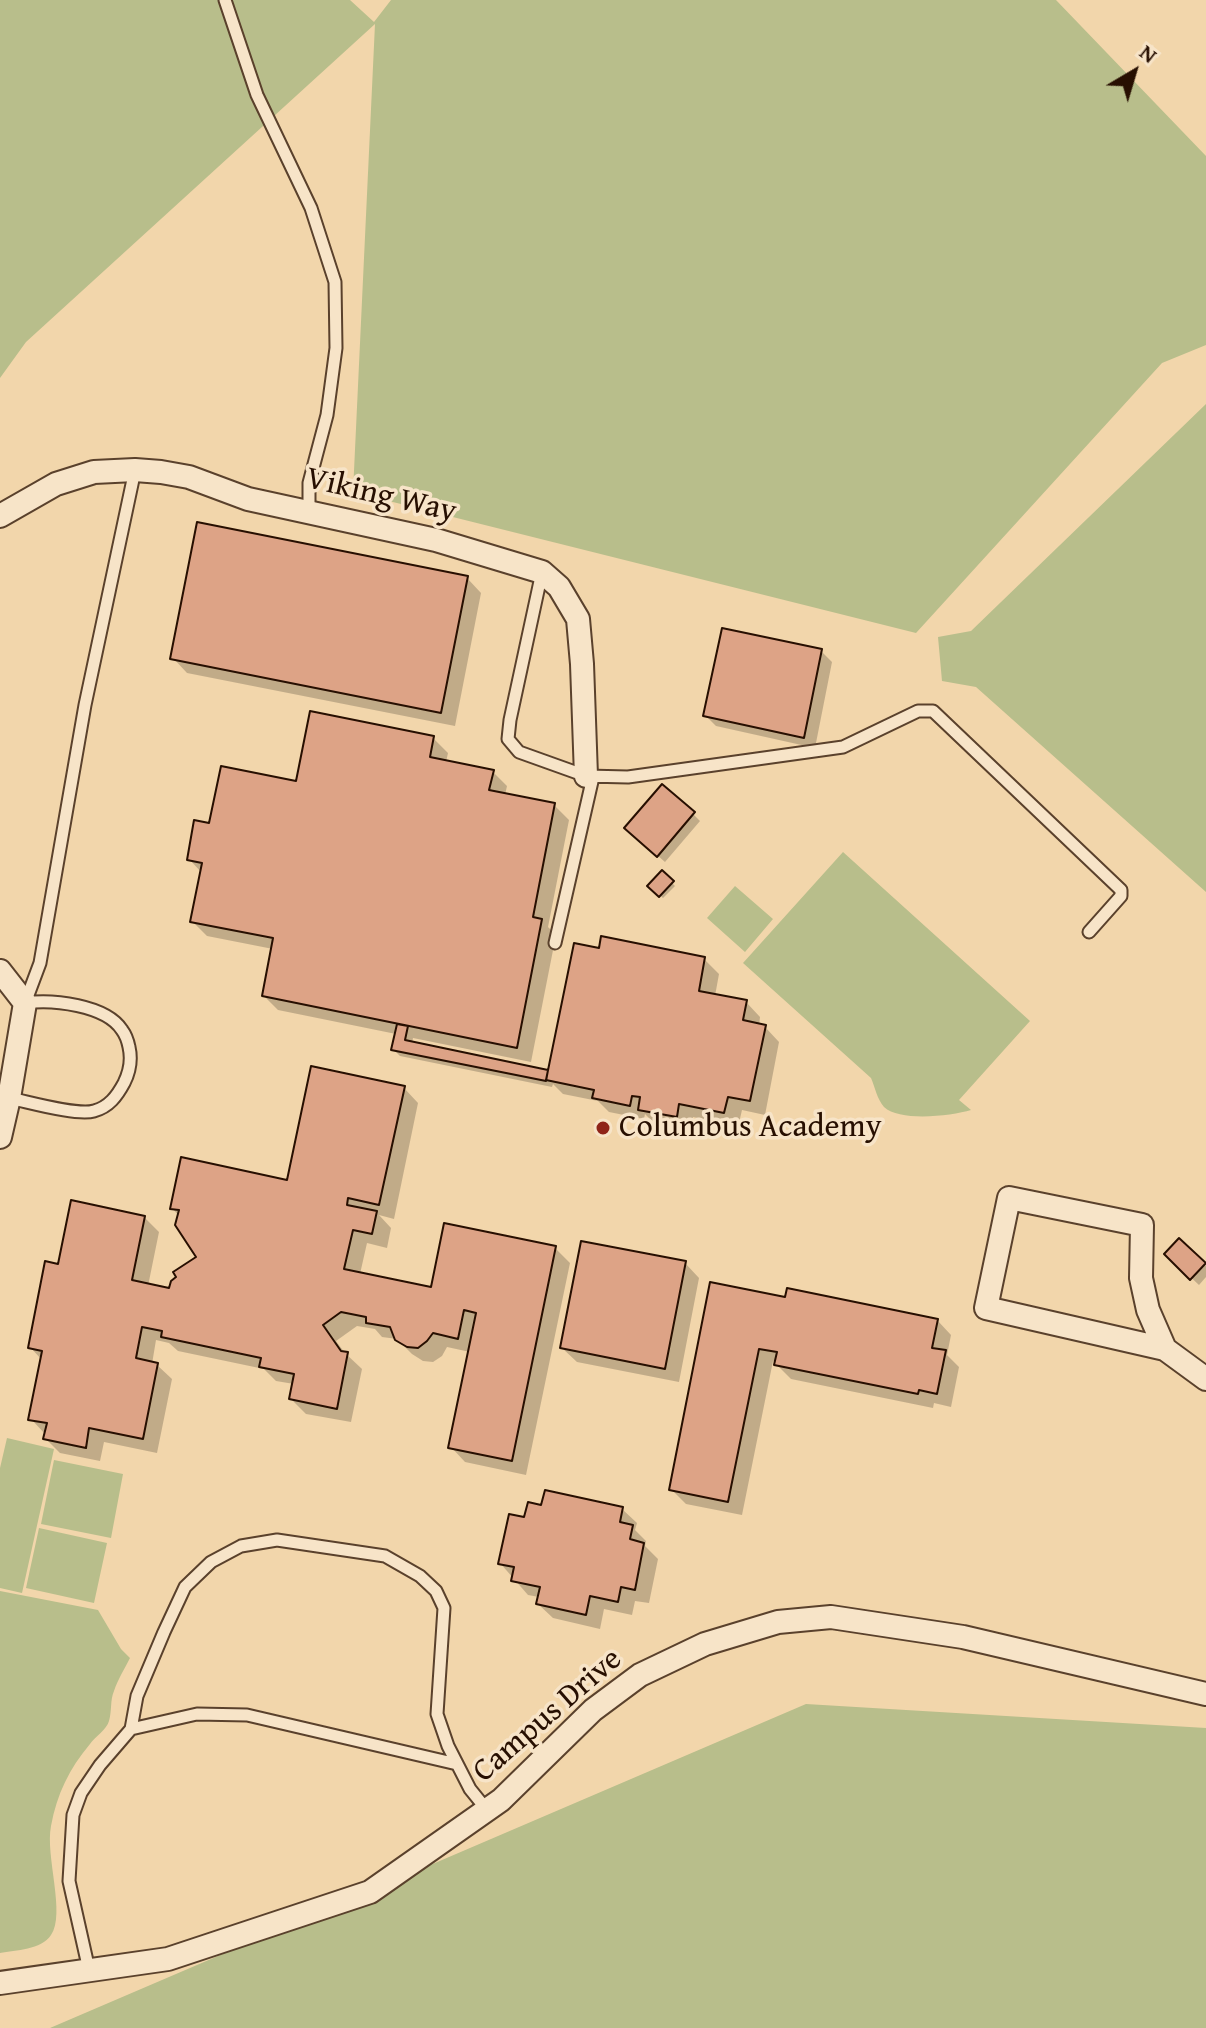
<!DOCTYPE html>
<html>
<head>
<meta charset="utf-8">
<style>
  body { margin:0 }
  #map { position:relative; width:1206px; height:2028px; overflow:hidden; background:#f2d6ab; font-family:"Gentium Book Plus",serif }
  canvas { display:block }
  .north { position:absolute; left:1094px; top:32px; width:80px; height:80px; -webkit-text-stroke:6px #f7e4c8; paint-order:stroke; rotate:38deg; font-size:22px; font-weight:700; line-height:32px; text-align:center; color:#270f01 }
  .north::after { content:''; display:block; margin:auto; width:28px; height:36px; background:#270f01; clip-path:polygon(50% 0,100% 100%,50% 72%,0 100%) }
</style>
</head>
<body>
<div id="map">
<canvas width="1206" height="2028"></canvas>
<div class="north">N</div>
</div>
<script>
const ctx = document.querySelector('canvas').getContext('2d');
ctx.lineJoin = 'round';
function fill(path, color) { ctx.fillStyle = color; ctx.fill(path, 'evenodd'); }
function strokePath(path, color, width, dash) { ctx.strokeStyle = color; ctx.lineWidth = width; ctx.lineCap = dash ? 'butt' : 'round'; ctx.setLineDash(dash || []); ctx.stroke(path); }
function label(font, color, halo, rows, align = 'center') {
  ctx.font = font + ' "Gentium Book Plus",serif'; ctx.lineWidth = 7; ctx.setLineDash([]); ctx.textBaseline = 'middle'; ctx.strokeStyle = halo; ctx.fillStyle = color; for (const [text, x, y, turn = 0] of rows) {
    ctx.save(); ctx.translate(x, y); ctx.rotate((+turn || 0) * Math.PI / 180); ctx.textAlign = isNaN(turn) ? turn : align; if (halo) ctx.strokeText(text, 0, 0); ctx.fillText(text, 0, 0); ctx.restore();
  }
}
const green = new Path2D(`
  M0 0H350L374 22 391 0H1056L1206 156V345L1162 363 916 633 353 492 375 24 26 342 0 378Z
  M1206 404V892L976 687 942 681 938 637 971 631Z
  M843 852 1030 1021 959 1100 971 1110C951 1116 900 1122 884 1107 877 1099 875 1087 871 1078L743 963Z
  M735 886 773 919 745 952 707 918Z
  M7 1438 54 1449 22 1593 0 1588V1468Z
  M54 1460 123 1474 111 1538 41 1524Z
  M39 1528 107 1543 94 1603 26 1588Z
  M0 1591 98 1610 121 1649 130 1658C125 1668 118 1679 114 1691 110 1700 112 1711 109 1721 107 1729 95 1737 90 1744 69 1769 57 1794 51 1826 45 1856 66 1914 51 1935 41 1950 16 1950 0 1953Z
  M806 1704 1206 1728V2028H50Z`);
const shadow = new Path2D(`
  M467 578 481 593 455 726 187 673 173 658Z
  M821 651 832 662 815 748 716 726 705 715Z
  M433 738 448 753 446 762 493 772 507 786 505 795 554 805 569 820 548 927 556 935 531 1062 413 1038 412 1044 550 1074 704 959 719 974 715 996 746 1002 760 1017 759 1026 765 1027 779 1042 765 1115 742 1110 738 1127 693 1117 691 1131 655 1124 645 1114 644 1119 609 1112 598 1101 563 1094 553 1084 552 1087 400 1056 393 1049 396 1034 278 1010 264 996 273 949 207 936 192 921 202 873 189 859 211 826 297 783Z
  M693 814 700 821 665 862 634 835Z
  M662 873 675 886 663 898 650 886Z
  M404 1088 418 1103 394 1219 379 1215 391 1228 387 1248 367 1243 360 1274 433 1289 555 1248 570 1263 526 1475 465 1462 451 1447 470 1352 447 1347 442 1356 433 1362 423 1361 412 1354 397 1339 382 1337 375 1329 357 1326 336 1341 345 1353 362 1369 351 1422 306 1414 291 1399 294 1384 276 1381 264 1369 178 1351 169 1343 156 1340 152 1364 157 1365 172 1379 157 1453 104 1442 100 1461 60 1453 45 1438 46 1435 31 1419 42 1360 30 1347 60 1266 144 1217 159 1232 148 1286 171 1290 199 1258 179 1216 172 1208 289 1183Z
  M1179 1241 1206 1266V1277L1199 1285 1166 1254Z
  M685 1263 699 1278 679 1382 577 1362 562 1348Z
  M787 1300 937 1320 951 1335 947 1355 959 1367 951 1407 934 1403 933 1408 791 1379 773 1361 742 1515 686 1504 671 1489Z
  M622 1509 637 1523 635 1530 646 1541 645 1546 658 1559 649 1603 635 1601 632 1615 604 1609 600 1629 553 1618 538 1604 539 1597 528 1595 500 1563 526 1520Z`);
const building = new Path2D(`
  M197 522 468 576 441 713 170 659Z
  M722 628 822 649 804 738 703 716Z
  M310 711 434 736 430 757 494 770 489 790 555 803 533 917 542 919 517 1048 262 996 273 938 190 922 202 863 187 860 194 820 209 823 221 766 296 781Z
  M662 784 695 812 657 857 624 828Z
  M662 870 674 881 659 897 647 886Z
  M601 936 705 957 699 991 747 1000 743 1020 766 1025 750 1101 728 1097 724 1113 679 1104 677 1117 638 1110 640 1097 632 1096 630 1106 592 1098 594 1090 546 1080 574 943 599 948Z
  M397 1024 408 1026 405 1040 548 1070 546 1081 391 1050Z
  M311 1066 405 1086 379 1205 348 1198 347 1205 377 1211 372 1234 353 1230 344 1269 431 1287 444 1223 556 1246 512 1461 448 1448 476 1313 464 1310 458 1339 433 1333 427 1341 418 1348 407 1347 395 1340 390 1327 366 1323V1317L341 1312 323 1325 341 1351 348 1352 337 1409 289 1399 294 1374 259 1367 261 1358 161 1337 162 1331 142 1327 136 1358 158 1363 143 1439 89 1428 86 1448 43 1439 47 1423 28 1420 42 1351 28 1348 45 1261 58 1264 71 1200 145 1216 132 1280 169 1288 171 1281 176 1277 173 1272 196 1257 175 1225 179 1210 170 1209 181 1157 287 1180Z
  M1179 1238 1206 1263 1190 1280 1164 1254Z
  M581 1241 686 1261 665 1369 560 1348Z
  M710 1282 785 1297 787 1288 938 1319 932 1348 946 1350 937 1394 919 1390 918 1394 774 1365 777 1352 759 1349 728 1502 669 1490Z
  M545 1490 623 1507 620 1522 633 1525 630 1539 644 1543 635 1590 621 1587 618 1602 590 1596 586 1615 536 1604 540 1587 511 1581 514 1567 498 1564 509 1514 524 1517 528 1502 541 1505Z`);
const lane = new Path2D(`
  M225 0 257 95 311 208 335 282 336 348 327 415 309 483V512
  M542 572 510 720 508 739 519 752 586 776 628 777 843 747 918 711H933L1121 890V896L1089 932
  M555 943 593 777
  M9 1098C29 1102 77 1116 94 1111 109 1107 117 1096 124 1083 130 1071 132 1060 129 1047 128 1042 125 1034 122 1030 106 1005 52 999 25 1003L40 963 85 705 135 470
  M131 1729 137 1696 164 1632 185 1587 211 1562 241 1546 277 1540 385 1556 420 1576 436 1591 444 1608 437 1714 448 1746 470 1789 487 1810
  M89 1970 69 1881 73 1815 81 1793 100 1765 131 1729 197 1714 247 1715 457 1764`);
const street = new Path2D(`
  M0 516 56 484 94 472 135 470 161 472 189 477 248 499 436 540 542 572 559 587 578 619 582 664 586 776
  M0 971 25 1003 9 1098 0 1137
  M1165 1349 986 1308 1009 1198 1142 1225 1141 1278 1148 1310 1165 1349 1206 1379
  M0 1983 168 1959 370 1892 501 1800 593 1710 640 1675 705 1644 778 1622 831 1617 963 1637 1206 1694`);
const markers = [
  [603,1128,8,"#8f2418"]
];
const streetNames = [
  ["Viking Way",381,496,13],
  ["Campus Drive",548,1716,-41]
];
const poiNames = [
  ["Columbus Academy",619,1128]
];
fill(green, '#b8be8b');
fill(shadow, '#0003');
fill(building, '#dda386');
strokePath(building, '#270f01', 2);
strokePath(lane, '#5a412c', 15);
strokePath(street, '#5a412c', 26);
strokePath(lane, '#f7e4c8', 11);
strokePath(street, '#f7e4c8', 22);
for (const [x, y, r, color] of markers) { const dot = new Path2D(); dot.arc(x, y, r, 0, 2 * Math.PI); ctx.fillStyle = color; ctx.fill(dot); strokePath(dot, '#f7e4c8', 3); }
label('32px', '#270f01', '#f7e4c8', streetNames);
label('32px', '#270f01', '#f7e4c8', poiNames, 'left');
</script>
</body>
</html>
